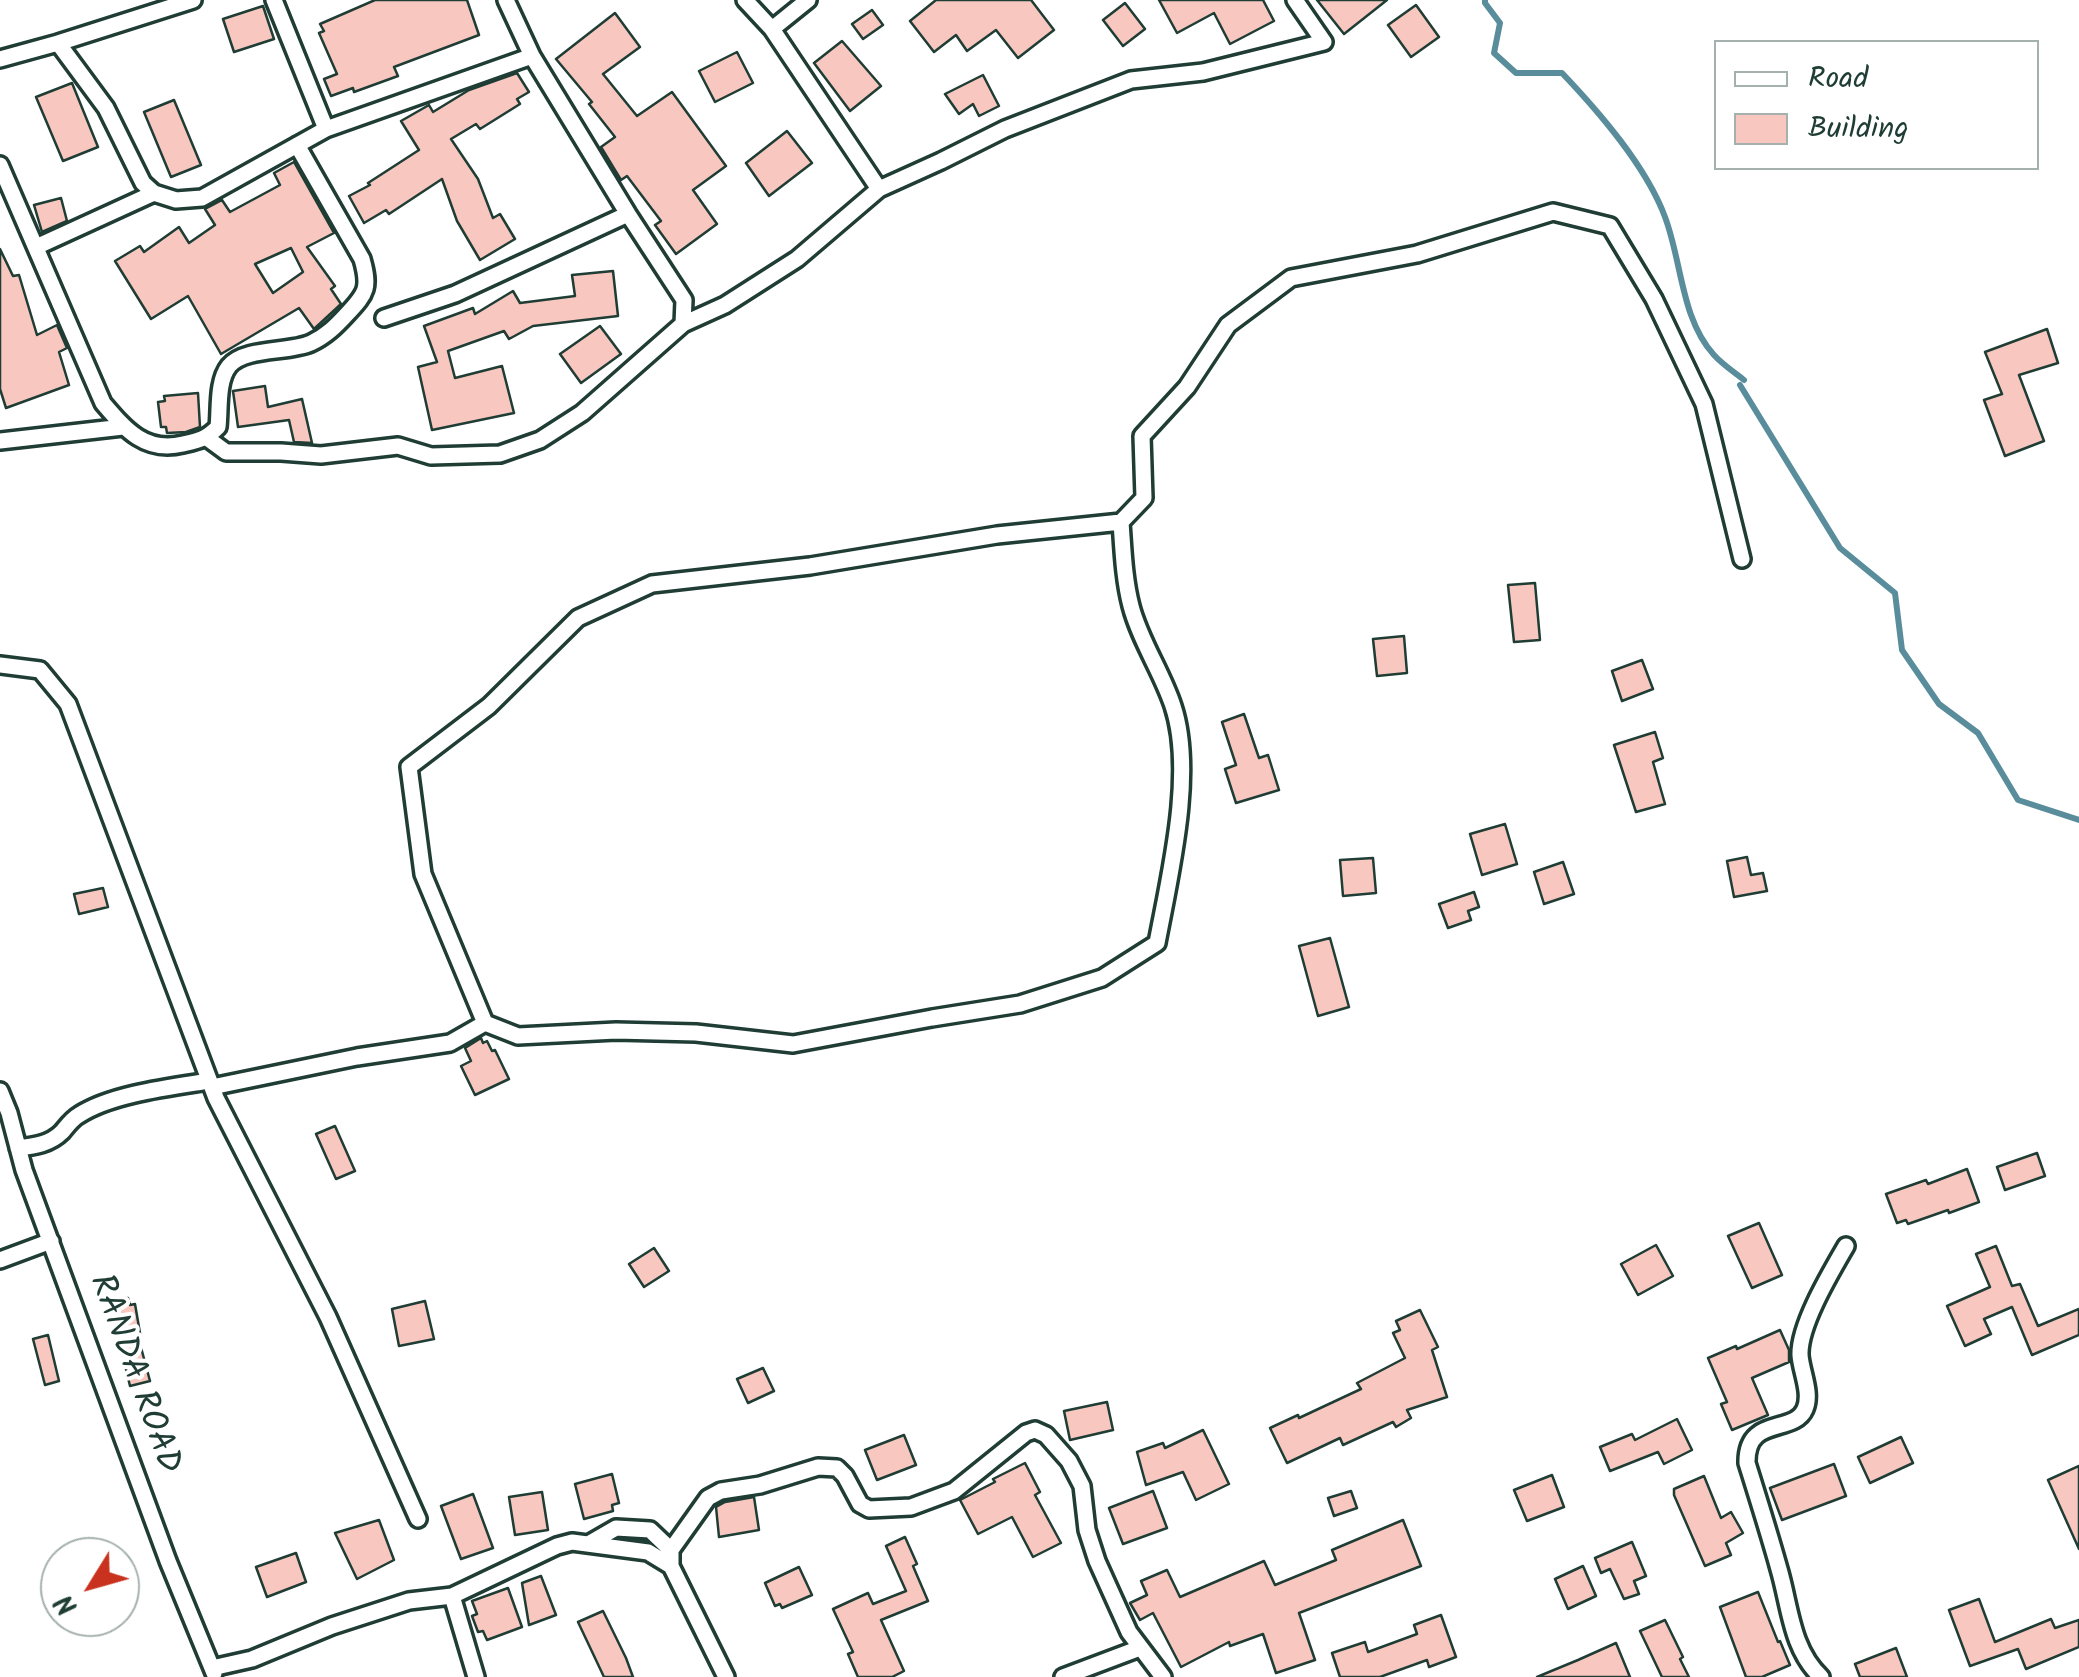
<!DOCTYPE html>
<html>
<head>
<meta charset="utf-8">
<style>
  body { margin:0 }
  #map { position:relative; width:2079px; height:1677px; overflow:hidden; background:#fff; font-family:Kalam,sans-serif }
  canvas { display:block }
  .legend { position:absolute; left:1714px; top:40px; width:325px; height:130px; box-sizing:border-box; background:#fff; border:2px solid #a5b1ae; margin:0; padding:12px 18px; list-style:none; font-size:30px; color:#1f3d34 }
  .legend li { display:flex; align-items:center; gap:20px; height:50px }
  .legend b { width:50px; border:2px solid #a5b1ae }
  .north { position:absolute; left:40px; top:1537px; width:100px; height:100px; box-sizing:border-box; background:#fff; border:2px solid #a5b1ae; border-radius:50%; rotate:233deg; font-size:28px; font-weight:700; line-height:40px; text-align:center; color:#1f3d34 }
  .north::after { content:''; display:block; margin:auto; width:35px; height:45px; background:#c8321e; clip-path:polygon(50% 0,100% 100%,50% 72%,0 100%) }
</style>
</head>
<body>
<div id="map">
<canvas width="2079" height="1677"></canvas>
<ul class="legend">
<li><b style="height:12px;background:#fff"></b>Road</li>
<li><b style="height:28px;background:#f8c8c0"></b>Building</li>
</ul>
<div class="north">N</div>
</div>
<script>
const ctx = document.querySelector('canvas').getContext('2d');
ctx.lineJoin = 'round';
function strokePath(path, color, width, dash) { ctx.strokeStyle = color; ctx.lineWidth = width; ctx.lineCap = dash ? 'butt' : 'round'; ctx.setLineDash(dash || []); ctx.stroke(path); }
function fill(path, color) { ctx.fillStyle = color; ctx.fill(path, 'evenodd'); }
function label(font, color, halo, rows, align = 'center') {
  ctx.font = font + ' Kalam,sans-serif'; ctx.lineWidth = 8; ctx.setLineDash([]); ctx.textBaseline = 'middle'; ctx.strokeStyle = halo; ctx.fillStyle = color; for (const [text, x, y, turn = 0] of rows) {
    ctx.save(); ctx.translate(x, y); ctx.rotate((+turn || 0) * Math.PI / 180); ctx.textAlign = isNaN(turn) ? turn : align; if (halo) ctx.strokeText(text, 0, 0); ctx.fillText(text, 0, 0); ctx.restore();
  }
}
const stream = new Path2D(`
  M1485 0V3L1500 23 1494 53 1516 73H1562C1600 113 1646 166 1665 217 1682 262 1681 319 1714 355 1722 364 1734 372 1744 380
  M1740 385 1840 548 1895 593 1902 650 1939 704 1978 733 2018 800 2079 820`);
const building = new Path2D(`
  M375 0H467L479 35 394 67 398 76 354 92 353 88 331 96 324 79 337 74 319 33 324 31 320 24Z
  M936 0H1031L1054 30 1018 58 996 30 967 51 956 35 934 52 910 21Z
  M1159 0H1263L1274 21 1230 44 1214 13 1177 33Z
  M1317 0H1387L1344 34Z
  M1125 3 1145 29 1123 46 1103 20Z
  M1416 5 1439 37 1411 57 1388 25Z
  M263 6 274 39 234 52 223 19Z
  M872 10 883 25 863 39 852 24Z
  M615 13 640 47 603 74 637 116 672 92 726 166 693 190 717 224 676 254 655 225 661 221 627 176 621 180 601 147 615 137 589 104 592 102 556 59Z
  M842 41 881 86 850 111 814 63Z
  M737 52 753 83 715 102 699 71Z
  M517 73 529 92 517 99 520 104 480 129 476 124 451 139 478 179 493 218 500 214 515 239 480 260 457 221 442 179 389 214 386 210 364 223 349 196 370 185 368 183 419 150 401 121 429 105 433 112 469 90Z
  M983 75 999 106 979 116 973 104 959 114 945 94Z
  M72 83 98 147 63 161 36 97Z
  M174 100 201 165 171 177 144 112Z
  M787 131 812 163 769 196 746 163Z
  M294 162 334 233 307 247 335 286 331 289 341 304 314 329 299 308 221 354 188 296 151 319 115 261 140 246 144 252 179 227 189 243 215 225 205 209 222 200 230 212 280 185 274 173ZM291 248 303 272 273 293 255 264Z
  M61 198 67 221 42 232 34 205Z
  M0 249 13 276 19 275 37 335 57 325 67 348 59 352 69 385 6 408 0 389Z
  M613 271 618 316 533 326 509 339 504 331 448 351 455 378 502 366 514 413 432 430 418 367 437 362 424 326 473 308 475 314 513 291 520 303 575 296 572 275Z
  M600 326 621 354 581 383 560 354Z
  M2047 329 2058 363 2019 375 2044 441 2005 456 1984 400 2002 394 1985 352Z
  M265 386 268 407 302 399 312 443 294 442 289 420 238 427 233 391Z
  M198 393 200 427 186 432 167 433 166 427H161L158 402 165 401 164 396Z
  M1535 583 1540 640 1514 642 1508 585Z
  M1404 636 1407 673 1377 676 1373 639Z
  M1642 660 1653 689 1622 701 1612 671Z
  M1244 714 1259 758 1268 755 1279 790 1236 803 1225 769 1236 765 1222 722Z
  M1655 732 1663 758 1653 762 1665 804 1636 812 1614 745Z
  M1505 824 1517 864 1482 875 1470 834Z
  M1747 857 1751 875 1763 873 1767 891 1734 897 1727 861Z
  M1373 858 1376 893 1343 896 1340 860Z
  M1563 862 1574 894 1544 904 1534 872Z
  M103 888 108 907 79 914 74 894Z
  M1474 892 1479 907 1468 911 1471 920 1448 928 1439 904Z
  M1330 938 1349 1007 1318 1016 1299 946Z
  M481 1038 483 1043 487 1041 492 1051 495 1050 509 1079 475 1095 461 1066 471 1061 465 1048Z
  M335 1126 355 1171 336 1179 316 1134Z
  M2037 1153 2045 1176 2005 1190 1997 1167Z
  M1967 1169 1979 1202 1949 1213 1948 1210 1908 1224 1906 1220 1897 1223 1886 1194 1926 1180 1928 1184Z
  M1759 1223 1782 1275 1752 1288 1728 1236Z
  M1656 1245 1673 1276 1638 1295 1621 1264Z
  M1996 1246 2012 1286 2020 1284 2038 1326 2079 1309V1335L2032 1355 2012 1307 1984 1319 1991 1334 1965 1346 1947 1306 1990 1287 1976 1254Z
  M654 1248 669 1271 644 1287 629 1264Z
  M128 1298 130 1305 135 1304 141 1339 139 1340 150 1381 130 1386 125 1365 128 1364 116 1301Z
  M425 1301 434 1339 399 1346 392 1309Z
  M1420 1310 1438 1347 1432 1350 1447 1397 1407 1410 1411 1418 1396 1427 1393 1422 1343 1445 1340 1438 1287 1463 1270 1428 1298 1415 1299 1418 1361 1389 1357 1383 1405 1358 1393 1333 1400 1330 1396 1321Z
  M1780 1330 1789 1350V1362L1752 1378 1768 1415 1732 1430 1721 1404 1727 1402 1708 1358 1736 1346 1737 1349Z
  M48 1335 59 1381 45 1385 33 1339Z
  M763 1368 774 1391 748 1403 737 1379Z
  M1107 1402 1113 1430 1070 1440 1064 1411Z
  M1677 1419 1692 1450 1664 1464 1658 1452 1610 1471 1600 1447 1632 1434 1635 1440Z
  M1203 1430 1229 1484 1196 1500 1183 1472 1146 1485 1137 1452 1163 1443 1165 1448Z
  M904 1435 916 1465 877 1480 865 1450Z
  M1901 1437 1913 1463 1870 1483 1858 1457Z
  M1025 1463 1040 1492 1035 1495 1061 1543 1033 1557 1012 1517 978 1534 960 1500 995 1482 993 1479Z
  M1834 1464 1846 1496 1782 1520 1770 1488Z
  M2079 1466V1549L2048 1480Z
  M612 1474 619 1503 612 1505 613 1511 584 1519 575 1484Z
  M1552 1475 1564 1507 1527 1521 1514 1490Z
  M1704 1476 1721 1518 1731 1512 1743 1533 1726 1543 1731 1555 1705 1566 1674 1495V1489Z
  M1153 1491 1167 1528 1123 1544 1109 1508Z
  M1351 1491 1357 1508 1334 1516 1328 1498Z
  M542 1492 548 1530 515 1535 509 1497Z
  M473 1494 493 1548 461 1559 441 1506Z
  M754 1497 759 1530 719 1537 716 1507 725 1502Z
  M379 1520 394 1560 357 1579 335 1533Z
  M1403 1520 1421 1566 1299 1613 1315 1660 1276 1673 1263 1634 1230 1646 1229 1642 1181 1667 1153 1613 1140 1620 1130 1603 1147 1595 1141 1581 1167 1570 1180 1597 1264 1561 1275 1585 1336 1560 1332 1550Z
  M905 1537 917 1564 913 1566 928 1601 881 1620 904 1671 892 1677H858L848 1654 853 1652 833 1609 868 1593 873 1604 906 1591 886 1546Z
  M1632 1542 1646 1576 1634 1581 1639 1594 1624 1599 1610 1569 1601 1573 1595 1558Z
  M296 1553 306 1582 267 1597 256 1567Z
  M1583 1566 1596 1596 1568 1609 1555 1579Z
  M799 1567 812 1595 782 1608 780 1604 775 1606 765 1583Z
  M541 1576 556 1615 529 1625 522 1583Z
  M508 1588 522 1627 487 1640 483 1631 478 1632 472 1616 477 1614 472 1601Z
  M1758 1592 1778 1642 1780 1641 1790 1665 1762 1677H1746L1720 1607Z
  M1979 1599 1995 1642 2051 1619 2055 1628 2079 1620V1647L2026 1669 2018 1649 1970 1666 1949 1610Z
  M603 1611 626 1658 633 1677H604L578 1622Z
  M1441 1615 1456 1657 1429 1667 1427 1660 1380 1677H1340L1332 1653 1365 1642 1368 1652 1417 1634 1414 1625Z
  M1665 1620 1683 1657 1680 1659 1689 1677H1662L1640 1631Z
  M1616 1643 1630 1677H1537L1578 1660Z
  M1896 1648 1907 1677H1860L1855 1664Z`);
const minor = new Path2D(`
  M274 0 326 129
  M745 0 772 29 879 189
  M772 29 808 0
  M58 43 106 108 143 183 154 193 176 200 202 198 326 129 532 56
  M0 59 58 43 193 0
  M0 165 103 403C126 430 145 453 183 444 200 440 206 439 218 427 220 409 217 381 229 366 245 347 289 353 311 343 326 336 336 326 347 314 367 293 370 287 362 259L297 145
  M36 247 154 193
  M384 318 455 294 628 214
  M683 324 725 305 797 259 879 189 941 161 1005 129 1131 80 1203 72 1324 42 1295 0
  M207 438 226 452H281L321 455 398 446 431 456 500 454 540 440 582 413 683 324 684 300 628 214 532 56 506 0
  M0 441 123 427
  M0 665 40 670 68 704 216 1098 328 1317 418 1519
  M485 1023 423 874 409 767 489 706 578 618 652 584 810 566 997 535 1121 522 1144 498 1142 436 1187 387 1228 325 1291 278 1417 254 1553 212 1610 226 1654 299 1704 404 1742 559
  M212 1087 357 1057 450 1043 485 1023 518 1036 616 1031 696 1033 793 1044 932 1018 1020 1004 1102 978 1157 943C1170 874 1195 772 1173 706 1162 672 1140 641 1131 606 1124 579 1123 550 1121 522
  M0 1091 9 1113 24 1170 168 1561 214 1673
  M18 1148C35 1146 50 1144 62 1132 67 1126 72 1119 79 1115 111 1094 171 1087 209 1081
  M0 1260 51 1241
  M590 1543 616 1528 650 1530 671 1550
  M671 1566 726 1677
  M452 1596 476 1677
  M212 1668 252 1659 332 1626 409 1601 452 1596 557 1546 572 1542 648 1552 671 1566V1550L708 1498 721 1491 760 1485 818 1467 837 1468 845 1476 860 1504 869 1509 911 1507 954 1491 1026 1433 1035 1430 1046 1435 1069 1461 1082 1486 1087 1530 1097 1561 1129 1632 1163 1677
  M1063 1677 1140 1648
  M1821 1677C1791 1649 1790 1606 1779 1569 1769 1533 1758 1498 1747 1463 1746 1415 1794 1435 1805 1409 1812 1393 1801 1371 1800 1355 1799 1325 1831 1272 1846 1246`);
const streetNames = [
  ["RANDA ROAD",132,1375,70]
];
strokePath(stream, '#598d9b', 6);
fill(building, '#f8c8c0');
strokePath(building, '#1f3d34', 2.5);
strokePath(minor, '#1f3d34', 22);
strokePath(minor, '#fff', 15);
label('35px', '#1f3d34', '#fff', streetNames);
</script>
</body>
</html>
